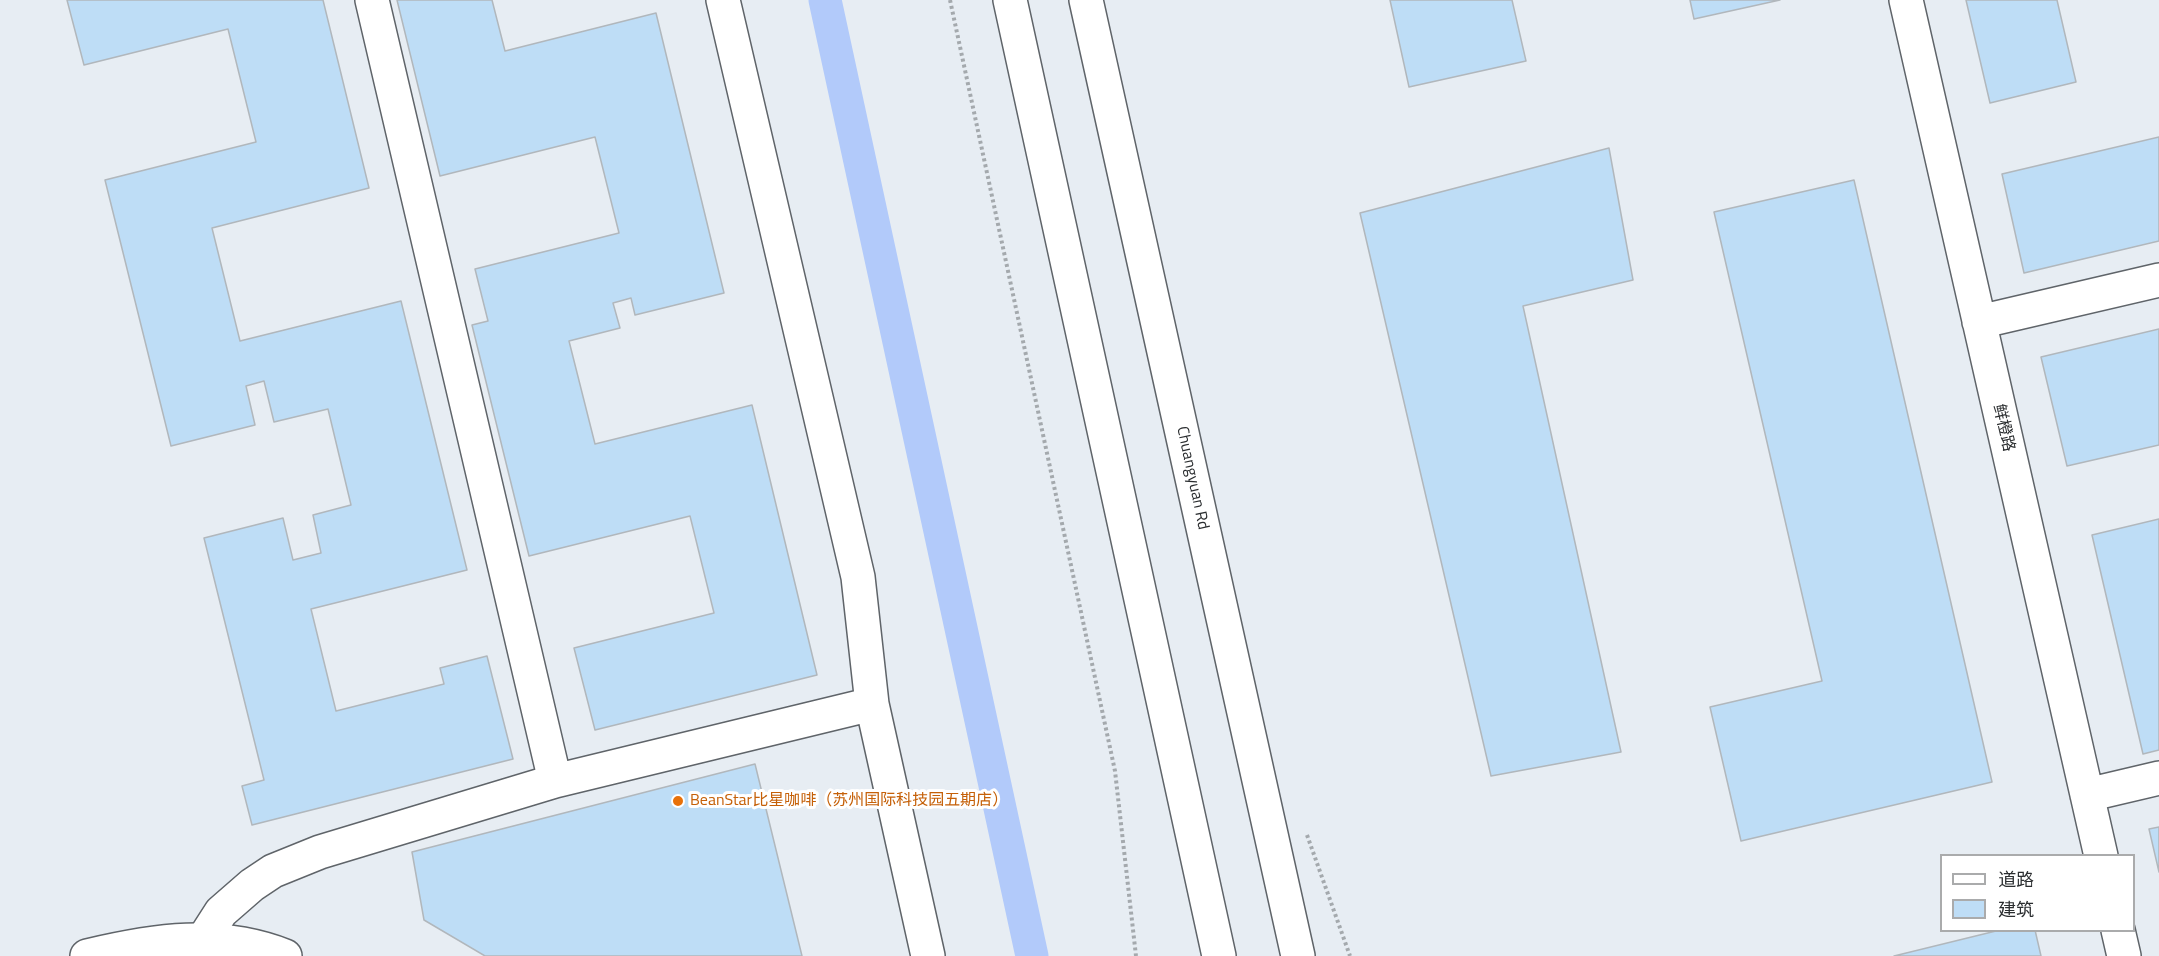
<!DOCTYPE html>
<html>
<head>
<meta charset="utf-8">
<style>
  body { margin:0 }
  #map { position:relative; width:2159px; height:956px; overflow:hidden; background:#e7edf3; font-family:"Titillium Web","Noto Sans SC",sans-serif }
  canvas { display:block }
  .legend { position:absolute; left:1940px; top:854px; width:195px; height:78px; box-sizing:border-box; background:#fff; border:2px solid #aaabac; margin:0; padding:8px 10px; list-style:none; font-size:18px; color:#2b2e30 }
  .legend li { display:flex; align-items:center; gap:12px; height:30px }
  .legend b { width:30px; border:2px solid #aaabac }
</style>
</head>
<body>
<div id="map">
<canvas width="2159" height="956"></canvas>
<ul class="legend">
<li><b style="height:8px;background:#fff"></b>道路</li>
<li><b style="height:16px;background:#beddf6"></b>建筑</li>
</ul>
</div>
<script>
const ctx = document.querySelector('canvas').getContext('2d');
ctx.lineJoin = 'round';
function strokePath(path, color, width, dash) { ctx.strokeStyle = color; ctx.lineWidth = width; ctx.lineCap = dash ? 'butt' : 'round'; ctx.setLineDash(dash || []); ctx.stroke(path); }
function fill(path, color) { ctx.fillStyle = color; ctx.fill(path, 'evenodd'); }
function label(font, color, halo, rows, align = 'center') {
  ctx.font = font + ' "Titillium Web","Noto Sans SC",sans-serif'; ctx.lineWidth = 6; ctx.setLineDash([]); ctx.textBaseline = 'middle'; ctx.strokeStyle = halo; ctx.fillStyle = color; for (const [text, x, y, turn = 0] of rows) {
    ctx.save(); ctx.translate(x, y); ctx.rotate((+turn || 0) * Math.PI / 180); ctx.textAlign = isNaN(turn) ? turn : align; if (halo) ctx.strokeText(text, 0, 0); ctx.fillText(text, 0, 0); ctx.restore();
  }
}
const canal = new Path2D(`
  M825 0 1032 956`);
const building = new Path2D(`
  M67 0H323L369 188 212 228 240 341 401 301 467 570 311 609 336 711 444 684 440 668 487 656 513 759 252 825 242 786 264 780 204 538 283 518 293 560 321 553 313 515 351 505 328 409 274 422 264 381 246 386 255 425 171 446 105 180 256 142 228 29 84 65Z
  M397 0H492L505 51 656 13 724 293 635 315 631 298 613 303 620 328 569 341 595 444 752 405 817 675 595 730 574 648 714 613 690 516 529 556 472 325 488 321 475 269 619 233 595 137 440 176Z
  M1390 0H1512L1526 61 1409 87Z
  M1690 0H1780L1694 19Z
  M1966 0H2057L2076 82 1990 103Z
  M2159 137V241L2024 273 2002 174Z
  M1609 148 1633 280 1523 306 1621 752 1491 776 1360 213Z
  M1854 180 1992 782 1741 841 1710 707 1822 681 1714 212Z
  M2159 329V445L2067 466 2041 357Z
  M2159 519V750L2143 754 2092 535Z
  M755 764 802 956H485L424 920 412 852Z
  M2159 827V872L2149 829Z
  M2000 930H2035L2041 956H1894Z`);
const path = new Path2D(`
  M950 0 1115 771 1136 956
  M1307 835 1350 956`);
const minor = new Path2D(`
  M372 0 555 781
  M723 0 858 577 872 704 928 956
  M1906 0 2101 856
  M1979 322 2159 280
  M2087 795 2159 778
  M2118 930 2124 956
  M203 940 221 912 252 885 273 871 320 852 555 781 872 704`);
const major = new Path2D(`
  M1010 0 1219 956
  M1086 0 1298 956
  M87 956C154 940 219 930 285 956`);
const markers = [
  [678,801,6,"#e8710a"]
];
const streetNames = [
  ["鲜橙路",2003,428,77],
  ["Chuangyuan Rd",1192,478,78]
];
const foodNames = [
  ["BeanStar比星咖啡（苏州国际科技园五期店）",690,801]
];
strokePath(canal, '#b2cafa', 33);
fill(building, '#beddf6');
strokePath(building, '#b1b7bc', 1.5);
strokePath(minor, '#5f6469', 36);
strokePath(major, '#5f6469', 36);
strokePath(path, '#a4a9ad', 4, [3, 3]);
strokePath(minor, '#fff', 33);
strokePath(major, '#fff', 33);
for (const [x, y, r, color] of markers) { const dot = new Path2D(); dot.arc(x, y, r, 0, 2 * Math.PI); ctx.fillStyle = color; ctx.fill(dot); strokePath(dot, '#fff', 2); }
label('16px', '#2b2e30', '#fff', streetNames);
label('16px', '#c56008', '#fff', foodNames, 'left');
</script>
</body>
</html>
